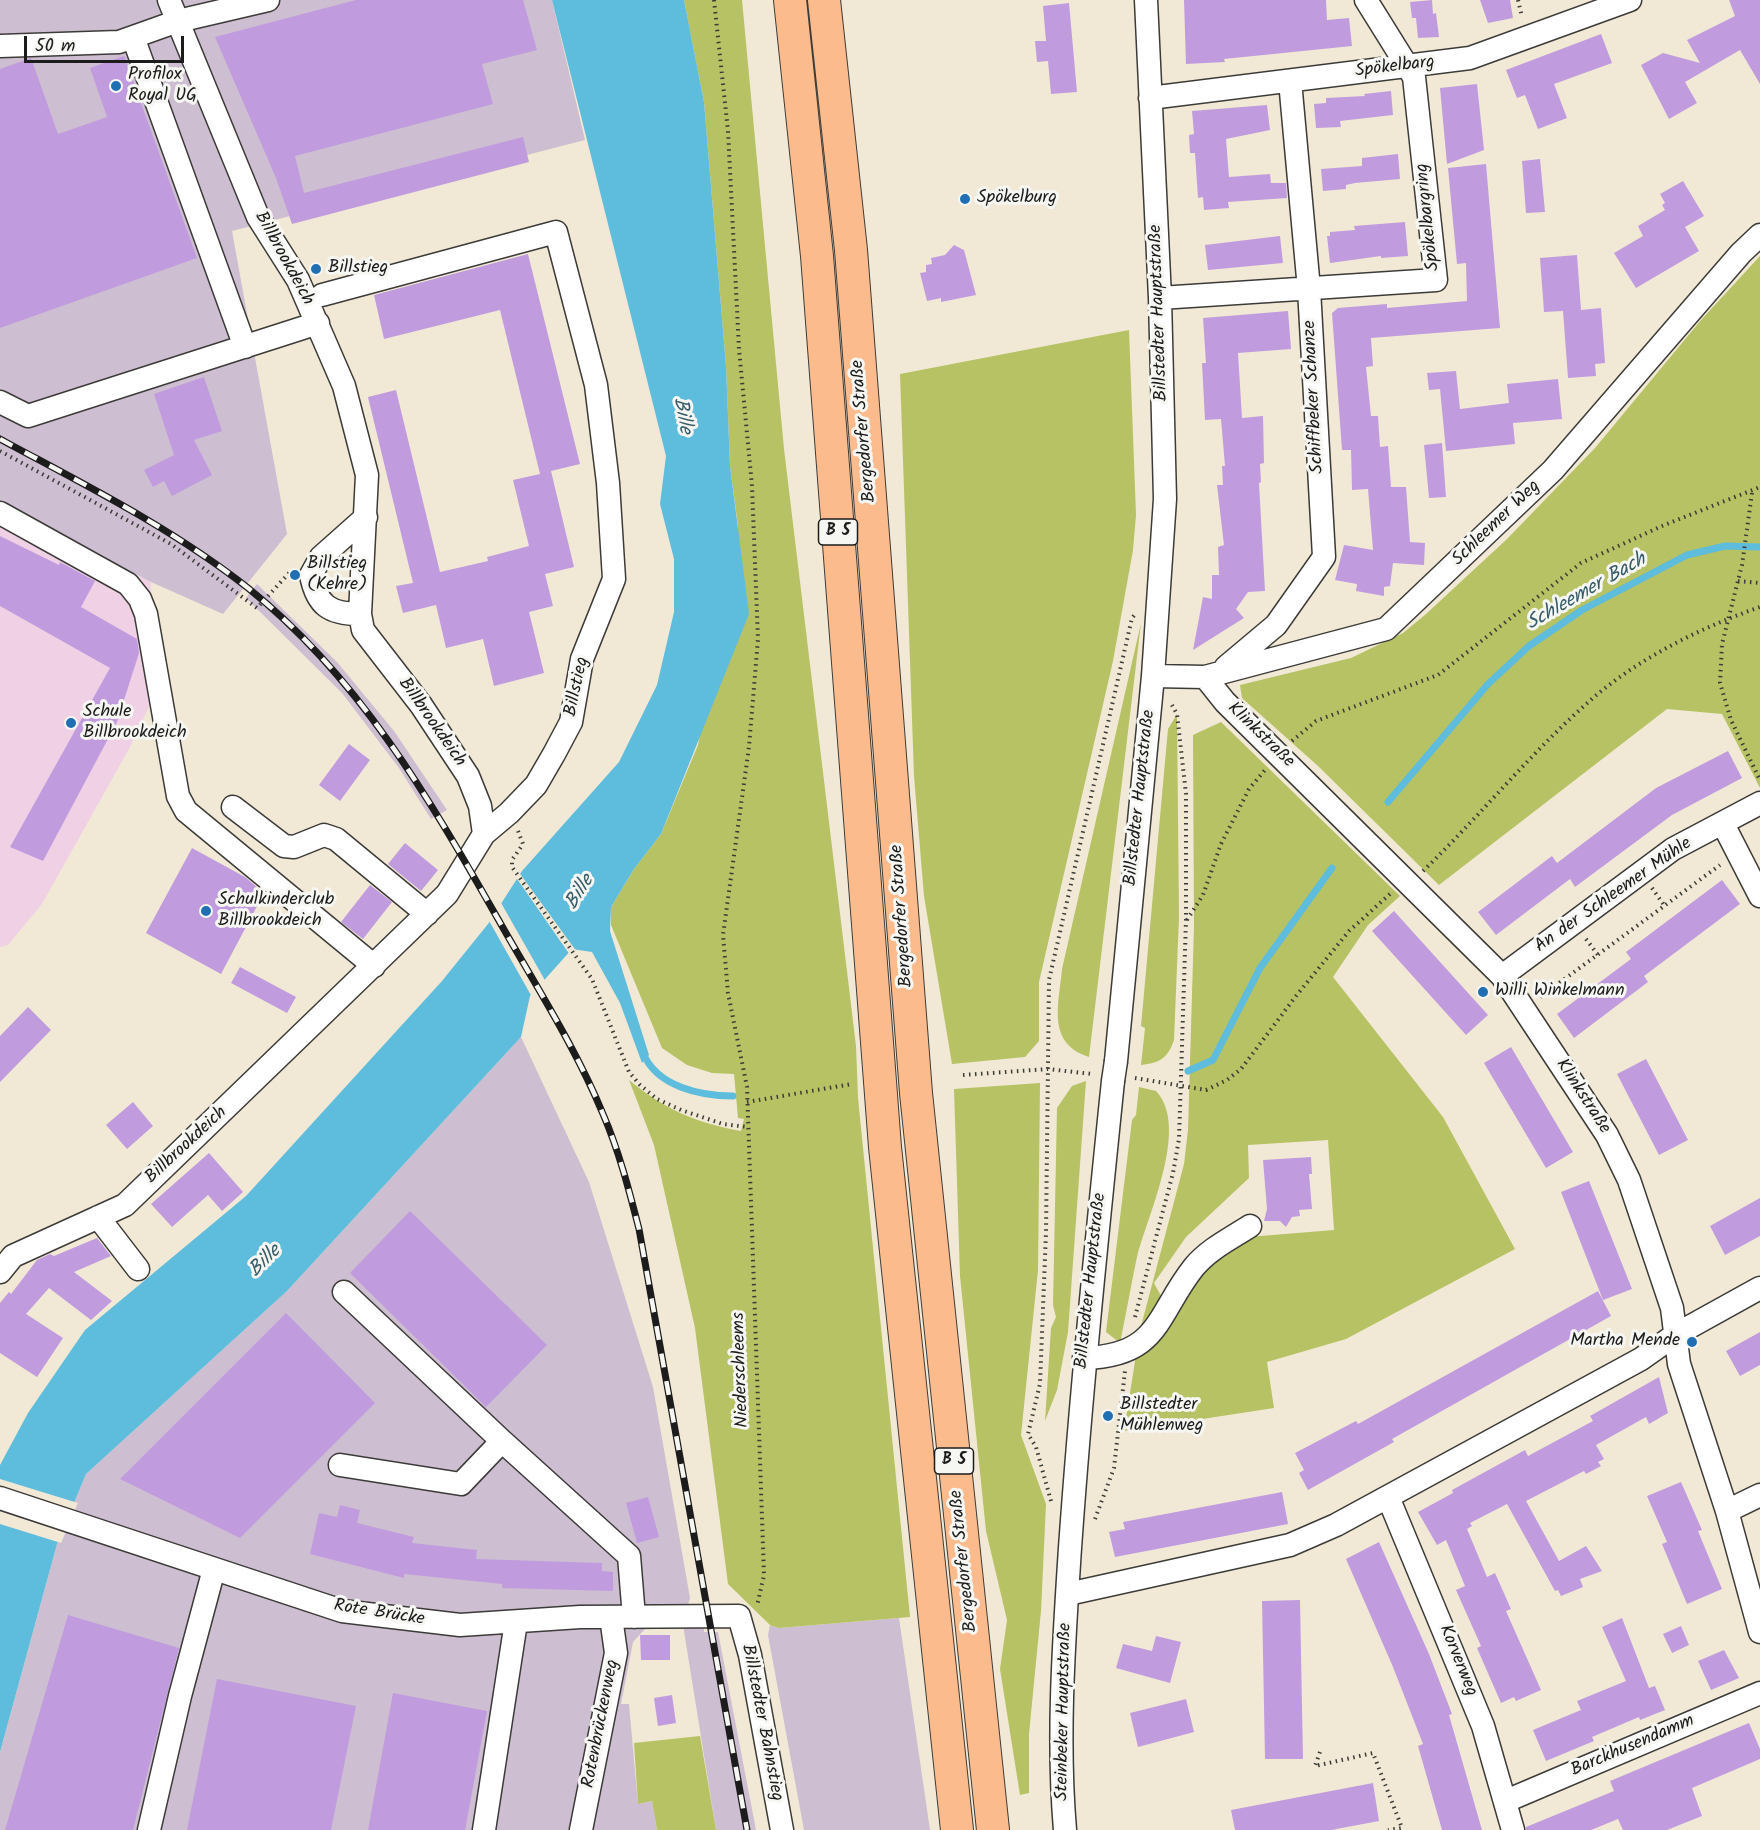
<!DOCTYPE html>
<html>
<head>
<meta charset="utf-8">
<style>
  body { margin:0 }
  #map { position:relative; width:1760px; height:1830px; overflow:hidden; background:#f1e9d5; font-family:Kalam,sans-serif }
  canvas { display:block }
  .scale { position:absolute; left:24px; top:36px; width:160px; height:27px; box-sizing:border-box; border:3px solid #1c1c1c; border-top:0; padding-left:8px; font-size:18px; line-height:21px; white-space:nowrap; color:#1c1c1c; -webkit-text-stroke:4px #f6f6f2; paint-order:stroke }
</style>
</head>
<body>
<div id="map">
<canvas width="1760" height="1830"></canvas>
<div class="scale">50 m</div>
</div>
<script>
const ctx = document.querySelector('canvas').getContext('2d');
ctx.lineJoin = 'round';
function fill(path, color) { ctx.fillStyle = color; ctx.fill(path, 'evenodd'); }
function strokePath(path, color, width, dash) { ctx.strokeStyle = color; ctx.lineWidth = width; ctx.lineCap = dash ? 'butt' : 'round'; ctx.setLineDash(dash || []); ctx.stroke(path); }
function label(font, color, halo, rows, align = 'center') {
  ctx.font = font + ' Kalam,sans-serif'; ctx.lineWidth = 6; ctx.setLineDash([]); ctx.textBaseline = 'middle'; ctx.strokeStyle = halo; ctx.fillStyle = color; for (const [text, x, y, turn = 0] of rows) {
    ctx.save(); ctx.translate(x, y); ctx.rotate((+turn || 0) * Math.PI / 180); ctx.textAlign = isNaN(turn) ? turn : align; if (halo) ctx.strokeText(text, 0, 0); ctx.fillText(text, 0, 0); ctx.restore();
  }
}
const built = new Path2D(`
  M0 503 151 582 153 698 130 747 42 904 8 945 0 947Z`);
const industrial = new Path2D(`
  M0 0H552L585 140 232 231 287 534 223 614 151 582 0 503Z
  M257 584 337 662 394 731 447 810 431 819 399 768 342 693 246 598Z
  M521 1037 589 1182 653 1387 690 1598 683 1624 704 1625V1632H718L756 1830H716L683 1625 647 1627 633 1642 621 1704H629L638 1804 652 1801 657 1830H0V1752L57 1544 86 1474 287 1291Z
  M899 1618 930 1830H804L768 1635 770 1625 779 1628Z`);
const green = new Path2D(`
  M684 0H742L784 449 856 1046 858 1098 910 1617 779 1628 770 1625 728 1584 695 1328 654 1145 629 1080C664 1109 696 1123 741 1131L744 1119 738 1118 734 1074 712 1073 687 1065 662 1048 611 925V907L634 869 661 834 698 745 738 526 730 466 726 366 704 102Z
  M1760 256V788L1722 714 1667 709 1439 885 1318 766 1242 698 1240 685 1351 658 1403 633 1426 614 1507 539 1595 448 1701 320Z
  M1129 330 1136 515 1133 550 1113 661 1039 982V1041L1025 1057 952 1064 924 896 914 776 900 374Z
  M1141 623 1089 1057C1046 1043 1059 1004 1062 969Z
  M1177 714 1179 917 1174 1040C1168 1058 1160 1063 1141 1065L1145 1028 1141 1026 1168 729Z
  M1221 722 1400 896 1368 925 1333 977 1443 1117 1515 1249 1346 1339 1267 1362 1274 1408 1124 1431 1136 1355 1209 1265 1248 1237 1334 1230 1328 1140 1248 1145 1249 1178 1186 1237 1154 1283 1165 1303 1140 1330 1184 1164 1188 1130 1194 926 1193 735Z
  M1086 1081 1068 1332 1057 1390 1045 1421 1051 1328 1056 1317 1053 1305 1057 1108 1072 1086Z
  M1040 1083 1038 1270 1021 1435 1046 1504 1041 1611 1029 1734V1793L1020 1795 1000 1669 1007 1620 986 1531 960 1276 954 1089Z
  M1139 1087 1156 1091C1190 1127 1148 1214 1137 1257 1131 1285 1126 1314 1120 1343L1106 1332 1132 1120 1136 1115Z
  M700 1736 716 1830H657L652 1801 638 1804 634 1743Z`);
const water = new Path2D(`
  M552 0H684L704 102 726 366 730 466 749 614 661 834 634 869 611 907 610 931 649 1055 642 1063 620 1003 592 952 572 949 530 996 521 1037 287 1291 86 1474 57 1544 0 1752V1465L28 1413 85 1330 246 1196 442 981 488 924 522 871 619 762 657 685 674 612V559L660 504 666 456Z`);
const pier = new Path2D(`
  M518 871 577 952 570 955 515 876Z
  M500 901 546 982 532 997 488 919Z
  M0 1479 78 1503 61 1543 0 1524Z`);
const stream = new Path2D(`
  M1388 802 1488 684 1529 646 1582 610 1687 555 1725 546 1760 547
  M643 1053C657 1087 701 1096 733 1096
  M1188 1071 1213 1060 1260 968 1332 868`);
const building = new Path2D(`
  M356 0H523L537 50 482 64 493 104 295 156 304 193 523 137 529 162 292 224 276 178 215 37Z
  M1184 0H1326L1327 20 1349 18 1352 46 1224 59 1225 62 1186 64Z
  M1432 0 1433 14 1436 13 1439 37 1418 38 1416 18H1412L1410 2Z
  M1480 0H1510L1513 18 1488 23Z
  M1729 0H1760V84L1740 50 1685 82 1697 103 1669 119 1641 65 1663 53 1700 63 1687 40 1735 16Z
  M1069 3 1077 92 1051 94 1048 61 1037 62 1035 41H1046L1043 6Z
  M1601 34 1612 63 1554 84 1567 118 1538 129 1525 95 1517 98 1506 70Z
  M124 56 197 258 0 328V69L31 58 58 134 107 117 90 68Z
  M1477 84 1484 150 1447 164 1440 88Z
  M1391 91 1393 115 1340 121 1341 127 1316 128 1314 104 1326 103V98L1365 96 1364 94Z
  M1267 105 1270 130 1226 139 1229 177 1270 174 1271 183H1286L1287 198 1228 202 1229 208 1204 210 1203 197 1198 198 1195 153H1190L1189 135 1194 134 1192 111Z
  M1398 154 1400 179 1355 183 1346 185V189L1323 191 1321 169 1362 166V158Z
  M1540 159 1545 212 1526 213 1522 161Z
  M1486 164 1500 328 1371 338 1373 366 1366 367 1371 416H1378L1380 447 1388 446 1391 487H1406L1410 542 1425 543 1424 565 1393 563 1390 586 1384 587V596L1356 591 1357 584 1335 580 1344 545 1373 550 1368 489 1352 490 1351 450H1342L1332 313 1338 308 1387 304V308L1467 301 1466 263 1457 264 1448 168Z
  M1683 181 1704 216 1685 227 1699 251 1636 288 1614 253 1643 236 1638 226 1665 210 1662 205 1665 203 1660 194Z
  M1405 222 1408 256 1381 258V256L1330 263 1327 236H1330V232L1355 230 1354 226Z
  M1280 236 1283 263 1208 270 1205 245Z
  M954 245 964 250 976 295 941 302V298L927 301 920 273 926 272V265L932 264 931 258 945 255Z
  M528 254 580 464 551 471 574 567 545 574 553 606 529 612 544 673 494 686 483 639 446 648 436 605 403 613 396 586 413 583 368 397 396 390 440 572 488 561 487 557 529 546 513 480 540 474 500 310 384 339 374 295Z
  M1577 255 1581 310 1601 308 1605 363 1595 364 1596 376 1568 378 1563 311 1544 312 1540 258Z
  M1288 311 1291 349 1238 353 1242 418 1263 416 1264 463 1260 464 1261 482 1259 483 1265 591 1248 592 1236 609 1244 618 1193 650 1203 597 1212 599V575H1219L1218 547 1224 545 1217 485H1223L1222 466H1225L1221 419 1205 420 1202 363H1206L1203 318Z
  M1456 371 1460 409 1509 403 1507 384 1558 379 1562 419 1513 423 1515 444 1446 451 1440 389 1429 390 1427 373Z
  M204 377 222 431 194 440 212 475 172 496 164 481 153 487 144 470 174 455 154 394Z
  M1442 443 1446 497 1429 498 1424 445Z
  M0 536 59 565 60 562 95 581 81 607 137 639 139 653 117 722 43 861 10 847 110 668 0 606Z
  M349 744 370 760 340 801 319 785Z
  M1728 751 1742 778 1672 815 1575 887 1570 879 1496 935 1478 912 1552 856 1557 863 1656 788Z
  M405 843 438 870 421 891 388 864Z
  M192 848 245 877 264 893 221 974 146 933Z
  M1722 880 1740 904 1644 976 1648 982 1574 1038 1557 1014 1631 959 1626 952Z
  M370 885 392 902 363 939 341 922Z
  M1394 911 1488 1015 1466 1035 1372 931Z
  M240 967 296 997 287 1013 231 983Z
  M28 1007 51 1030 0 1082V1036Z
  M1511 1047 1573 1152 1546 1168 1484 1063Z
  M1646 1059 1688 1140 1659 1155 1617 1074Z
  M133 1102 153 1126 127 1149 106 1125Z
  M209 1153 243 1192 222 1211 208 1195 172 1227 151 1204Z
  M1311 1157 1312 1174H1309L1312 1209 1299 1210 1300 1216 1292 1217 1286 1227 1280 1221H1264L1267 1209 1263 1160Z
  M1589 1181 1632 1289 1603 1300 1561 1192Z
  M1760 1198V1236L1725 1255 1710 1226Z
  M410 1211 547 1345 486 1407 350 1273Z
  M97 1238 111 1256 74 1272 112 1301 91 1320 49 1288 26 1314 63 1338 37 1377 0 1353V1303L9 1292 11 1294 37 1260 50 1254 54 1256Z
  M1598 1291 1611 1316 1392 1439 1394 1442 1308 1490 1299 1473 1304 1470 1295 1453 1356 1421 1358 1424Z
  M286 1313 375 1403 240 1538 120 1479Z
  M1760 1332V1365L1740 1376 1726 1351Z
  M1659 1377 1668 1413 1649 1424 1646 1417 1596 1445 1604 1459 1598 1462 1601 1466 1586 1474 1584 1471 1526 1501 1559 1561 1586 1546 1602 1571 1580 1579 1583 1587 1561 1596 1558 1590 1555 1591 1507 1504 1470 1523 1472 1526 1467 1529 1487 1577 1495 1573 1511 1609 1506 1611 1541 1690 1516 1701 1514 1697 1501 1703 1477 1648 1481 1646 1456 1590 1465 1586 1446 1540 1437 1545 1418 1512 1453 1493 1452 1490 1525 1450 1528 1456 1593 1421 1590 1416Z
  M1681 1482 1702 1530 1698 1531 1722 1589 1687 1604 1662 1544 1667 1542 1647 1496Z
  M1282 1492 1288 1524 1115 1557 1109 1532 1125 1529 1123 1522Z
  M648 1497 659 1537 637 1543 626 1503Z
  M340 1505 360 1510 357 1523 414 1537 412 1543 477 1550 476 1559 602 1563V1571L613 1572V1591L502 1588V1584L404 1574V1578L310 1554 319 1513 337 1517Z
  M1379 1542 1429 1654 1452 1714 1449 1715 1482 1830H1442L1418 1746 1423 1744 1393 1667 1346 1559Z
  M1300 1600 1303 1759H1265L1262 1601Z
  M68 1615 179 1648 133 1830H5Z
  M1622 1618 1649 1688 1655 1686 1665 1710 1640 1720 1639 1717 1592 1737 1594 1741 1546 1761 1533 1730 1581 1710 1577 1701 1626 1681 1602 1627Z
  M1681 1626 1689 1645 1672 1653 1663 1634Z
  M640 1635H670V1660H641Z
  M1156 1636 1181 1642 1170 1683 1116 1668 1123 1644 1152 1651Z
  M1724 1650 1739 1678 1711 1690 1698 1661Z
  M217 1679 356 1706 331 1830H187Z
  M393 1693 487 1711 465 1830H368Z
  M672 1695 676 1723 658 1726 654 1698Z
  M1186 1699 1194 1732 1138 1747 1130 1713Z
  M1749 1723 1760 1749V1759L1692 1788 1702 1816 1667 1830H1623L1618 1819 1591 1830H1526V1827L1614 1791 1610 1781Z
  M1373 1783 1379 1821 1331 1830H1235L1231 1810Z`);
const path = new Path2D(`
  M714 0 728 131 739 349 752 486 758 639 749 747 723 935 728 993 747 1087 764 1575 757 1606
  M1518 0 1522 17
  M0 451 171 544 257 608 290 572
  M1752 493 1742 565 1722 644 1720 683 1731 720 1760 780
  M1738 581 1760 583
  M1292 741 1316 721 1438 675 1581 563 1662 526 1760 487
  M518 831 523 844 512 860V867L592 979 629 1072 640 1085 657 1099 681 1110 723 1124 748 1127
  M1423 871C1481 815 1532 751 1593 698 1641 657 1700 628 1760 607
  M1652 888 1664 905
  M1187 920 1203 895 1221 844 1249 789 1265 770
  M1586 939 1598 955
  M1540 997 1720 865
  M963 1075 1048 1069 1092 1074
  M1135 1078 1206 1090 1227 1080 1241 1069 1296 996 1349 931 1390 894
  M747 1102 852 1084
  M1135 1317 1173 1173 1179 1139 1186 920V794L1177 714 1172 705
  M1051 1501 1036 1447 1028 1434 1040 1384 1046 1232 1049 980 1132 618 1136 613
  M1095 1519 1114 1468 1125 1371
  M1320 1752 1315 1766 1373 1753 1402 1828 1388 1830`);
const minor = new Path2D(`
  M169 0 258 217 298 280 344 386 367 475 360 614 363 630 421 705 468 776 480 806 484 834
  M133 37 245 347
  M0 46 119 42 178 21 268 0
  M1150 98 1470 58 1630 0
  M1160 298 1436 280 1414 77 1366 0
  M0 402 28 416 318 323
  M0 513 128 584 140 599 146 614 178 796 186 811 374 966
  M360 614C330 614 317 606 311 575L321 557 366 517
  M1226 667 1276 625 1324 557 1309 289 1290 81
  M1153 676 1205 677 1386 629 1553 470 1741 253 1760 235
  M1205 677 1225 702 1502 976 1607 1135 1629 1180 1672 1308 1679 1364 1727 1511 1760 1632
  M233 807 284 846 294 847 324 835 336 839 427 914
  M1723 824 1760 896
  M1502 976 1673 849 1760 803
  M1116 1061 1153 676 1165 499 1160 298 1146 0
  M98 1217 138 1269
  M0 1272 13 1256 125 1205 447 894 484 834 509 813 536 785 554 754 571 722 582 659 614 579 608 483 596 385 556 232 322 295
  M344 1292 502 1441
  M1084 1358C1160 1356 1156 1315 1194 1267 1209 1249 1230 1239 1250 1226
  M340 1465 461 1484 502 1441 629 1556 634 1617
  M1388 1497 1483 1726 1513 1830
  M0 1498 342 1611 460 1625 580 1617 739 1616 750 1655 782 1830
  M1727 1511 1760 1495
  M1068 1594 1290 1545 1336 1525 1641 1359 1675 1335 1760 1288
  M1506 1801 1760 1693
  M149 1830 180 1696 214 1569
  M484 1830 516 1622
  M581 1830 616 1653 611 1617
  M1065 1830C1057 1737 1064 1641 1070 1548 1081 1392 1097 1237 1113 1081`);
const highway = new Path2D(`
  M790 0 817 256 885 1147 957 1830
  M824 0 851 250 916 1093 993 1830`);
const rail = new Path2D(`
  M0 439C85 485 172 528 248 588 359 677 429 798 498 919 534 983 575 1046 603 1114 619 1151 629 1190 639 1229L747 1830`);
const minorBridge = new Path2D(`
  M1113 1081 1116 1061`);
const markers = [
  [116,86,6,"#1f6fb2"],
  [965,199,6,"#1f6fb2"],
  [316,269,6,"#1f6fb2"],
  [295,575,6,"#1f6fb2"],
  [71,723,6,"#1f6fb2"],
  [206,911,6,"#1f6fb2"],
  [1483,992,6,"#1f6fb2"],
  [1692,1342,6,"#1f6fb2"],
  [1108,1416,6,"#1f6fb2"]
];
const shields = [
  [838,532,39],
  [954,1461,39]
];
const shieldNames = [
  ["B 5",838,532],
  ["B 5",954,1461]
];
const streetNames = [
  ["Spökelbarg",1395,68,-7],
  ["Spökelbargring",1429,217,-96],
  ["Billbrookdeich",283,259,61],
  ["Billstedter Hauptstraße",1160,313,-92],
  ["Schiffbeker Schanze",1315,397,-93],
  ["Bergedorfer Straße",865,431,-95],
  ["Schleemer Weg",1497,524,-44],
  ["Billstieg",578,687,-78],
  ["Billbrookdeich",431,723,55],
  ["Klinkstraße",1260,736,44],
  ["Billstedter Hauptstraße",1141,798,-84],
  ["An der Schleemer Mühle",1614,896,-35],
  ["Bergedorfer Straße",903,916,-94],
  ["Klinkstraße",1582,1097,57],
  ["Billbrookdeich",187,1146,-43],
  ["Billstedter Hauptstraße",1092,1281,-84],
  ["Niederschleems",742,1370,-92],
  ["Bergedorfer Straße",965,1561,-96],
  ["Rote Brücke",379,1614,9],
  ["Korverweg",1457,1661,68],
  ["Steinbeker Hauptstraße",1065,1712,-89],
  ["Billstedter Bahnstieg",761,1723,79],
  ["Rotenbrückenweg",602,1724,-79],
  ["Barckhusendamm",1633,1747,-23]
];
const poiNames = [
  ["Profilox",128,76],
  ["Royal UG",128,97],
  ["Spökelburg",977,199],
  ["Billstieg",328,269],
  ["Billstieg",307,565],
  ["(Kehre)",307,586],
  ["Schule",83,713],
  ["Billbrookdeich",83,734],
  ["Schulkinderclub",218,901],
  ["Billbrookdeich",218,922],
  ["Willi Winkelmann",1495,992],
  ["Martha Mende",1680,1342,"right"],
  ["Billstedter",1120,1406],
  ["Mühlenweg",1120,1427]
];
const waterNames = [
  ["Bille",681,416,80],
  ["Schleemer Bach",1587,593,-30],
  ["Bille",581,893,-58],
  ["Bille",266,1262,-45]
];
fill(built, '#f0d0e4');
fill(industrial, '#cebed1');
fill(green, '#b6c263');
fill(water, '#5ebcdc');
fill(pier, '#f1e9d5');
strokePath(stream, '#5ebcdc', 7);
fill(building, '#c09cde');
strokePath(minor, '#3c3b38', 25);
strokePath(highway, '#3c3b38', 34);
strokePath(path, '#3c3b38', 4, [1.5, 4.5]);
strokePath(minor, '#fff', 22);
strokePath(highway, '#fbbb8c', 32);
strokePath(rail, '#1c1c1c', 7);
strokePath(rail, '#f6f6f2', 4.5, [14]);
strokePath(minorBridge, '#3c3b38', 25, []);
strokePath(minorBridge, '#fff', 22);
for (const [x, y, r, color] of markers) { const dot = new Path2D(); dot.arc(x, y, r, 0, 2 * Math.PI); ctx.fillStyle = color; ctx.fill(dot); strokePath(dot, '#f6f6f2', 2); }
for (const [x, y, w] of shields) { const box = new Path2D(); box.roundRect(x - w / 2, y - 13, w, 26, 4.5); ctx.fillStyle = '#f6f6f2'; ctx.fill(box); strokePath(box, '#1c1c1c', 1.5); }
label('bold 16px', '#1c1c1c', null, shieldNames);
label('18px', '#1c1c1c', '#f6f6f2', streetNames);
label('18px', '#1c1c1c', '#f6f6f2', poiNames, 'left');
label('italic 20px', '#365c69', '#f6f6f2', waterNames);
</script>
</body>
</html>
